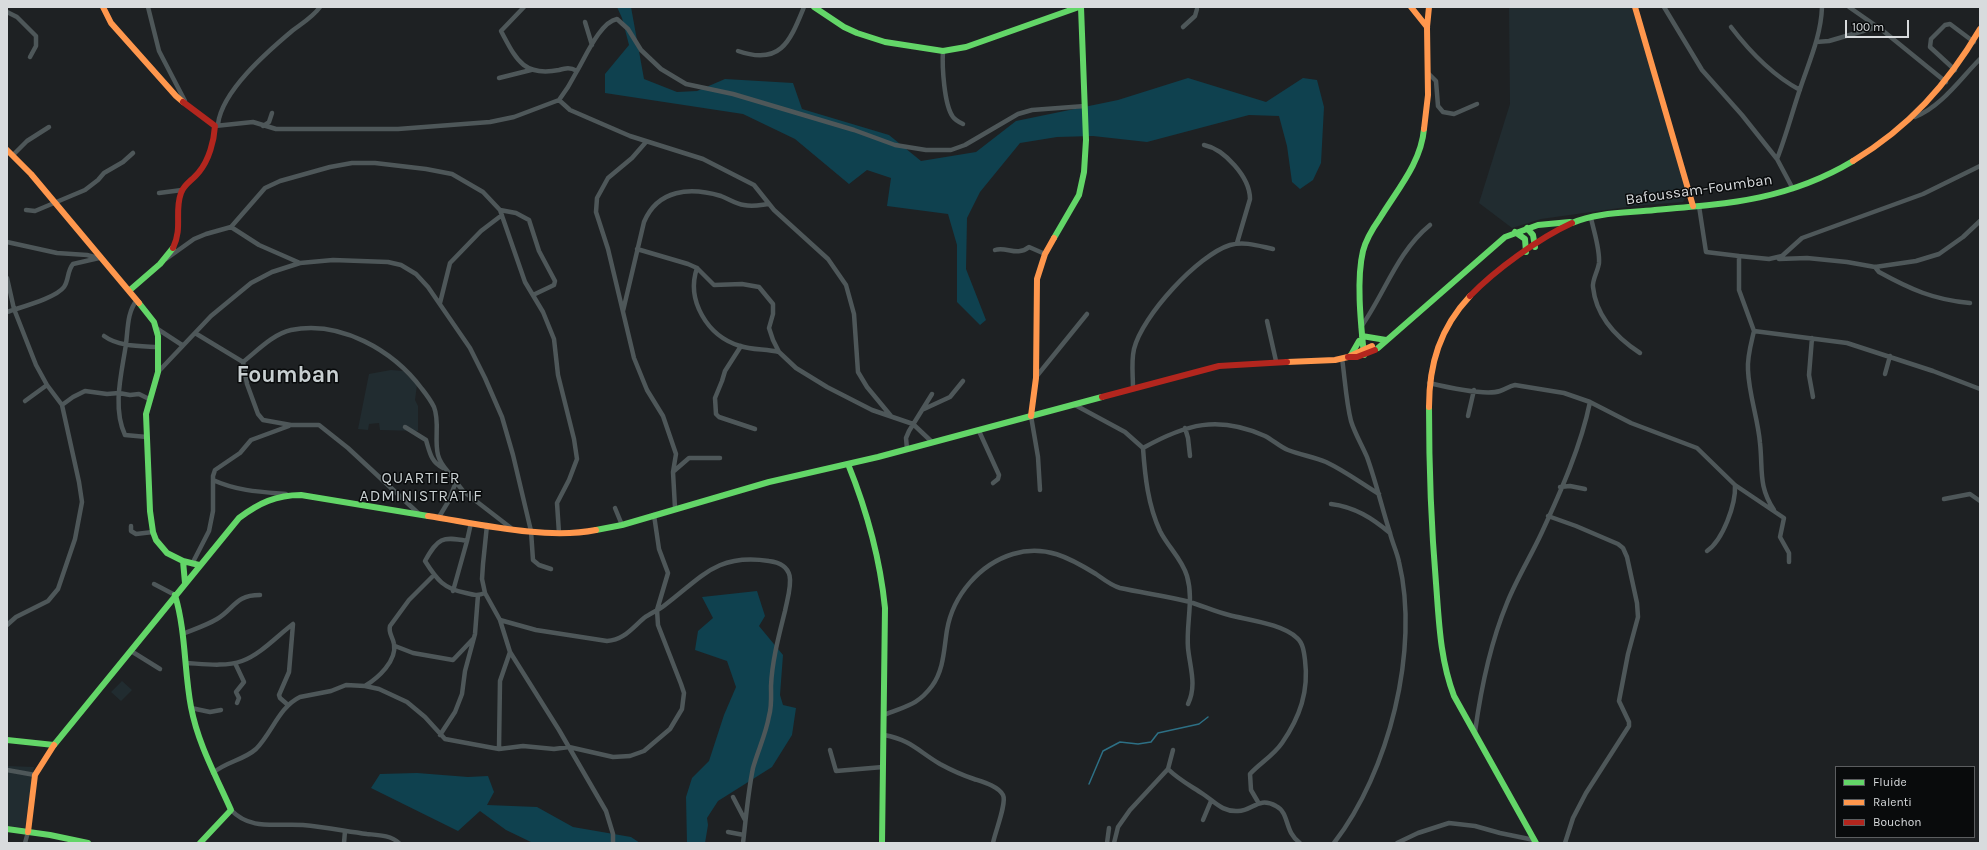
<!DOCTYPE html>
<html>
<head>
<meta charset="utf-8">
<style>
  body { margin:0 }
  #map { position:relative; width:1987px; height:850px; overflow:hidden; background:#1e2123; font-family:Karla,sans-serif }
  canvas { display:block }
  .frame { position:absolute; inset:0; border:8px solid #d8dbdd; pointer-events:none }
  .legend { position:absolute; left:1835px; top:766px; width:140px; height:72px; box-sizing:border-box; background:#090b0c; border:1px solid #5c5e60; margin:0; padding:5px 7px; list-style:none; font-size:12px; color:#d8dbdd }
  .legend li { display:flex; align-items:center; gap:8px; height:20px }
  .legend b { width:20px; border:1px solid #5c5e60 }
  .scale { position:absolute; left:1845px; top:20px; width:64px; height:18px; box-sizing:border-box; border:2px solid #d8dbdd; border-top:0; padding-left:5px; font-size:12px; line-height:14px; white-space:nowrap; color:#d8dbdd; -webkit-text-stroke:3px #090b0c; paint-order:stroke }
</style>
</head>
<body>
<div id="map">
<canvas width="1987" height="850"></canvas>
<div class="frame"></div>
<ul class="legend">
<li><b style="height:5px;background:#63d668"></b>Fluide</li>
<li><b style="height:5px;background:#ff974d"></b>Ralenti</li>
<li><b style="height:5px;background:#b3261e"></b>Bouchon</li>
</ul>
<div class="scale">100 m</div>
</div>
<script>
const ctx = document.querySelector('canvas').getContext('2d');
ctx.lineJoin = 'round';
function fill(path, color) { ctx.fillStyle = color; ctx.fill(path, 'evenodd'); }
function strokePath(path, color, width, dash) { ctx.strokeStyle = color; ctx.lineWidth = width; ctx.lineCap = dash ? 'butt' : 'round'; ctx.setLineDash(dash || []); ctx.stroke(path); }
function label(font, color, halo, rows, align = 'center') {
  ctx.font = font + ' Karla,sans-serif'; ctx.lineWidth = 3; ctx.setLineDash([]); ctx.textBaseline = 'middle'; ctx.strokeStyle = halo; ctx.fillStyle = color; for (const [text, x, y, turn = 0] of rows) {
    ctx.save(); ctx.translate(x, y); ctx.rotate((+turn || 0) * Math.PI / 180); ctx.textAlign = isNaN(turn) ? turn : align; if (halo) ctx.strokeText(text, 0, 0); ctx.fillText(text, 0, 0); ctx.restore();
  }
}
const built = new Path2D(`
  M1509 7H1632L1685 183 1686 196 1683 202 1634 206 1541 219 1512 228 1479 203 1510 104Z
  M391 370 403 371 417 385 415 400 418 406V431L380 430 379 423 369 424 368 430 358 429 369 374Z
  M122 681 132 690 121 701 111 692Z
  M7 766 34 767 25 828 7 826Z`);
const green = new Path2D(`
  M617 7H631L644 79 677 92 697 91 725 79 793 83 802 109 889 135 921 161 976 152 1016 121 1118 100 1188 78 1266 102 1303 78 1317 80 1324 107 1321 163 1313 180 1300 189 1292 182 1287 146 1279 116 1249 115 1147 142 1093 136 1057 137 1020 143 980 192 967 218 966 269 986 320 980 325 957 302V245L948 214 887 206 891 178 867 170 849 184 795 139 743 114 605 93V74L629 45 622 18Z
  M757 591 765 616 759 626 783 655 780 695 783 705 796 708 792 735 772 767 718 801 707 818 708 825 705 843H687L686 797 692 778 709 761 724 715 736 687 727 661 695 650 698 631 713 618 702 597Z
  M417 773 468 777 488 776 494 792 487 805 537 807 573 827 631 837 640 843H533L506 830 480 811 458 831 371 788 380 774Z`);
const stream = new Path2D(`
  M1089 784 1103 751 1120 742 1138 744 1151 742 1158 733 1199 724 1208 717`);
const street = new Path2D(`
  M148 7 159 51 185 101
  M524 7 501 31C516 59 523 77 559 70 566 68 570 67 577 71L568 87 559 100 570 110 630 136 703 159 754 185 774 210 828 259 846 285 854 314 858 372 867 387 891 416
  M1664 7 1702 70 1742 115 1777 159 1793 189
  M1849 7 1882 30 1946 82
  M7 12 17 17 36 36V46L30 57
  M585 22 592 45
  M1183 27 1195 16 1197 9
  M1731 27C1750 52 1772 75 1800 90
  M1816 42 1829 41 1877 27
  M738 51C781 66 790 41 804 7
  M943 51C942 66 944 105 953 117 955 120 959 122 963 124
  M1955 70 1930 47 1931 39 1945 25 1950 24 1974 42
  M577 71C585 58 600 22 617 19L628 29 641 50 661 69 686 84 733 94 854 130 895 145 926 150H951L965 145 1018 114 1032 110 1085 106
  M1428 73 1436 81 1438 106 1443 112 1454 114 1477 104
  M499 78 531 70
  M1915 117C1942 106 1960 79 1980 59
  M218 124C222 91 267 52 292 31 301 24 313 17 320 7
  M215 126 253 122 276 129H398L490 122 514 117 559 100
  M263 126 269 122 272 113
  M646 142 632 158 608 178 597 198 596 212 608 249 634 358 647 390 663 416 676 454 673 472 675 508
  M1204 145C1224 149 1250 177 1250 199L1237 243
  M13 155 27 141 49 127
  M1777 159C1786 136 1792 113 1800 89 1809 62 1821 36 1822 7
  M159 193 182 190
  M1699 206 1706 252 1739 256V290L1754 331 1847 343 1933 371 1980 389
  M26 210 35 211 85 190 98 180 104 173 123 162 133 153
  M500 210 516 213 529 220 539 251 555 281 554 285 533 295
  M1591 218C1594 232 1600 249 1599 263 1598 271 1592 280 1593 287 1596 316 1617 338 1640 353
  M231 227 259 245 300 263
  M7 242 57 253 87 255 98 258
  M637 249 688 264 697 268 714 285 742 284 759 287 773 304V314L769 328 773 340 779 352 796 368 827 387 872 410 913 424 932 442
  M995 250C1006 246 1017 257 1029 247L1045 254
  M1739 256 1769 259 1782 256 1802 238 1923 194 1980 166
  M166 259 194 239 206 234 231 227 265 188 280 181 330 167 352 163H375L426 169 452 174 483 192 500 210 525 282 543 312 554 339 558 375 574 439 577 459 569 480 557 503 559 533
  M1779 259 1807 258 1847 262 1875 267 1916 261 1939 254 1963 237 1980 221
  M1875 267 1879 272C1910 289 1934 300 1970 303
  M697 268C686 300 707 336 740 346 752 350 766 349 779 352
  M7 278 14 309 36 365 47 385 62 405 79 482 82 502 75 539 58 589 48 601 16 617 7 625
  M137 300C127 312 128 329 126 344 122 372 112 407 125 435L147 437
  M440 303 450 263 481 231 502 215
  M623 311 644 222C658 189 690 187 721 196 729 199 736 204 744 205 753 207 760 205 769 204
  M7 312C21 307 56 298 64 287 69 280 67 271 73 264L99 258
  M1267 321 1276 361
  M1361 327C1385 293 1397 252 1430 225
  M156 328 182 345
  M1754 331C1751 344 1747 357 1748 370 1749 395 1758 419 1760 443 1763 470 1758 486 1774 510
  M195 333 243 362 247 384 258 414 263 420 291 425H319L348 448 418 513
  M104 336C119 347 141 346 158 347
  M1812 338 1809 375 1813 397
  M741 346 725 371 722 381 715 398 716 414 719 417 755 429
  M243 362C257 351 273 334 291 330 340 320 393 350 422 389 426 394 431 401 434 407 440 422 434 439 438 455 441 467 450 472 456 482L448 502 439 517
  M158 372 211 316 251 283 272 272 300 263 333 260 388 262 401 265 416 274 428 287 470 348 485 378 502 417 513 455 531 531 533 560 539 565 551 569
  M1885 374 1890 356
  M1036 377 1087 314
  M1429 383C1446 387 1485 396 1500 391 1506 389 1509 386 1515 385L1564 393 1590 402C1581 446 1561 491 1542 532 1531 556 1517 578 1507 603 1490 644 1481 688 1475 732
  M1133 388C1133 375 1131 362 1134 349 1142 316 1198 255 1230 245 1245 241 1259 246 1273 249
  M25 401 47 385
  M1590 402 1631 423 1697 448 1735 485 1784 518 1780 537 1789 553V562
  M62 405 73 397 85 391 107 394 119 393 130 395 139 394 149 399
  M1075 405 1125 432 1143 448C1145 477 1148 505 1160 531 1168 547 1182 559 1187 576 1194 600 1186 623 1188 648 1190 668 1197 685 1188 704
  M924 409 950 397 963 381
  M1031 416 1038 457 1040 490
  M1468 416 1474 390
  M405 427 426 440C430 453 431 462 443 468
  M1185 428 1188 438 1190 456
  M979 431 999 475 998 479 993 483
  M1143 448C1186 424 1218 415 1265 436 1273 440 1280 447 1288 450 1301 455 1314 457 1326 462 1345 471 1361 483 1379 494
  M907 449 906 438 909 431 932 394
  M674 471 689 458H720
  M213 480C237 491 261 492 286 494
  M456 482 463 491 511 528
  M1560 487 1570 486 1585 489
  M1944 499 1970 494 1980 501
  M1331 504C1355 507 1372 518 1390 533
  M615 508 622 525
  M1548 516 1576 526 1618 544 1623 548 1627 557 1637 603 1638 617 1628 654 1619 701 1629 722V726L1586 793 1573 818 1565 843
  M471 523 467 541C442 536 438 538 425 561 437 580 444 589 466 593 474 595 478 596 485 593
  M487 525 483 564 482 579 485 593 500 620 510 652 559 730 606 811 613 834V843
  M131 526V531L136 534 153 532
  M1707 551C1723 540 1736 504 1735 485
  M192 564 209 531 213 511V476L215 470 240 453 251 440 289 426
  M154 584 175 595
  M453 591 467 541
  M500 620 536 630 607 641C624 640 632 628 644 618 651 613 659 610 665 605 702 577 717 553 769 561 800 565 789 590 785 611 779 635 772 661 771 686 771 696 772 706 769 716 766 734 758 750 753 768 748 792 746 818 743 843
  M185 633C195 629 207 625 217 619 235 608 235 595 260 595
  M395 646 413 653 453 660 473 639
  M131 651 160 669
  M186 663C204 664 225 667 242 661 261 654 277 636 293 624L289 672 279 695 280 698 288 705
  M235 663 244 682 236 692 239 698 237 703
  M365 686C378 678 397 661 394 644 393 637 388 633 390 626L409 600 434 575
  M191 708 210 712 221 710
  M884 715C905 706 917 706 932 686 944 670 944 648 947 630 953 595 980 564 1013 554 1045 544 1070 558 1096 574 1103 579 1112 586 1120 588 1143 593 1167 596 1190 602 1203 606 1216 612 1229 615 1248 620 1283 624 1297 638 1303 643 1304 652 1305 660 1309 691 1300 717 1282 743 1273 756 1260 763 1250 774L1251 790 1258 802
  M440 735 455 712 462 694 465 671 475 634 478 595
  M884 735C911 740 918 751 940 764 951 770 962 775 974 779 983 782 998 786 1003 795 1007 803 995 832 993 843
  M499 749 500 681 510 652
  M830 750 836 771 883 767
  M1168 769C1179 780 1191 786 1203 794 1215 802 1222 812 1238 811 1253 811 1258 796 1276 806 1290 813 1284 832 1300 843
  M7 770 35 775
  M213 773C225 762 244 760 256 749 272 733 279 707 300 697L331 691 346 685 365 686 379 689 407 702 425 717 445 739 499 749 523 746 554 749 569 747 613 757 630 756 644 751 670 729 682 709 684 693 681 684 658 625 657 610 668 573 659 549 654 515
  M733 797 745 820
  M231 810C251 831 276 823 303 825 324 827 345 831 367 834 377 835 391 835 399 843
  M1203 820 1211 801
  M728 832 744 835
  M25 843 28 832
  M344 843 345 831
  M1107 843 1109 828
  M1114 843 1118 827 1130 810 1168 769 1173 750
  M1334 843C1389 772 1420 649 1399 562 1397 552 1392 542 1390 533 1382 508 1376 482 1367 457 1362 445 1355 434 1351 421 1346 401 1345 379 1342 358
  M1397 843 1418 833 1449 823 1475 826 1500 833 1534 840`);
const fast = new Path2D(`
  M814 7 844 27 857 33 885 42 943 51 966 47 1079 7
  M1572 223C1597 212 1629 213 1655 210 1728 204 1788 200 1853 161
  M1527 228 1533 235 1535 247
  M1515 232 1525 239 1526 252
  M1054 238 1079 195 1084 172 1086 140 1081 7
  M130 290 160 264 173 248
  M139 303 154 322 158 336V372L146 414 150 511 153 532 156 540 167 553 183 561 199 565
  M1362 336 1386 340
  M1378 348 1505 237 1538 225 1570 222
  M1351 355 1359 341
  M1364 355C1361 325 1356 280 1363 251 1366 239 1373 228 1380 218 1397 190 1421 163 1424 129
  M1429 407C1429 465 1431 524 1436 583 1439 622 1440 659 1454 696L1536 843
  M848 464C867 511 880 558 885 608L882 843
  M596 530 622 525 769 482 878 457 1102 397
  M183 561 185 583
  M175 595C186 632 184 670 191 707 198 744 216 776 231 810L200 843
  M7 740 54 745 239 518C259 503 276 495 301 495L428 516
  M7 829 50 835 88 843`);
const slow = new Path2D(`
  M103 7 111 23 176 96 183 102
  M1411 7 1427 27
  M1635 7 1693 206
  M1424 129 1428 95 1427 27 1429 7
  M7 150 31 174 139 303
  M1853 161C1909 127 1947 85 1980 29
  M1287 362 1335 360 1348 357 1372 346
  M1429 407C1429 364 1440 328 1470 296
  M1031 416 1036 378 1037 279 1045 254 1054 238
  M428 516C479 524 546 540 596 530
  M28 832 35 775 54 745`);
const jam = new Path2D(`
  M173 248C183 227 174 212 181 193 184 184 193 180 199 172 209 160 214 141 215 126L183 102
  M1470 296C1495 270 1539 238 1572 223
  M1348 357H1357L1375 350
  M1102 397 1219 366 1287 362`);
const streetNames = [
  ["Bafoussam-Foumban",1699,190,-8]
];
const neighbourhoodNames = [
  ["QUARTIER",421,478],
  ["ADMINISTRATIF",421,496]
];
const townNames = [
  ["Foumban",288,375]
];
fill(built, '#212c30');
fill(green, '#0f414f');
strokePath(stream, '#2d7085', 1.5);
strokePath(street, '#4e5759', 4.5);
strokePath(fast, '#63d668', 6);
strokePath(slow, '#ff974d', 6);
strokePath(jam, '#b3261e', 6);
label('15px', '#d8dbdd', '#090b0c', streetNames);
ctx.letterSpacing = '1px';
label('16px', '#c8cfd1', '#090b0c', neighbourhoodNames);
ctx.letterSpacing = '0px';
label('bold 23px', '#c8cfd1', '#090b0c', townNames);
</script>
</body>
</html>
